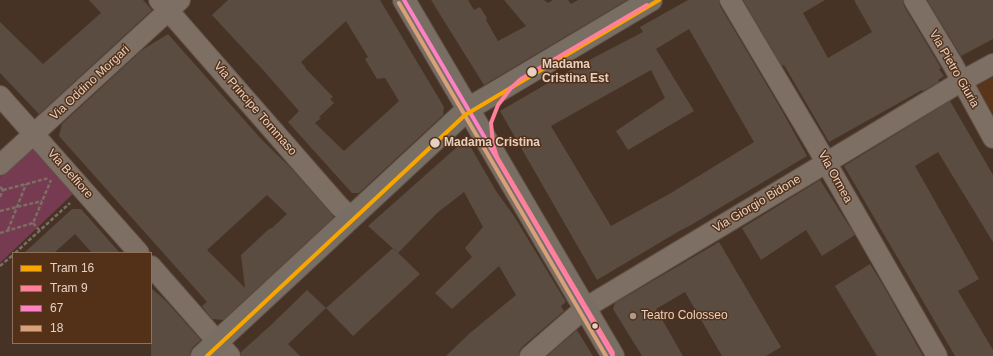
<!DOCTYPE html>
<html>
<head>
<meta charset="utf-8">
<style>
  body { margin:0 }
  #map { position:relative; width:993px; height:356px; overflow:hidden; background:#463326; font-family:Arial,sans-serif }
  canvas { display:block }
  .legend { position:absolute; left:12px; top:252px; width:140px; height:92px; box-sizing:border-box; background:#533119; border:1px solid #8d715d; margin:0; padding:5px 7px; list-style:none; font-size:12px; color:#e5d0c2 }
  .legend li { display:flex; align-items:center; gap:8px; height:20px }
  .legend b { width:20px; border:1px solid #8d715d }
</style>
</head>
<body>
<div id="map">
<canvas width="993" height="356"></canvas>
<ul class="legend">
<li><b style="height:5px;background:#f7a600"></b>Tram 16</li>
<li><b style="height:5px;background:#ff8098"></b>Tram 9</li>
<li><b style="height:5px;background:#ff80c5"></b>67</li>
<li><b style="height:5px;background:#d9a179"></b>18</li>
</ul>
</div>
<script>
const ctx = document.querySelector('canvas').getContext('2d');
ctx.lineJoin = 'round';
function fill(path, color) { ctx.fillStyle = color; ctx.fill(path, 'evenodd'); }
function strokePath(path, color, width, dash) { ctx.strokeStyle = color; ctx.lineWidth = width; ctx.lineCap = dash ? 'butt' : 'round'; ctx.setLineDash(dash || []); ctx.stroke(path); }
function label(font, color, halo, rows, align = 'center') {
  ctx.font = font + ' Arial,sans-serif'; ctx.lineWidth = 3; ctx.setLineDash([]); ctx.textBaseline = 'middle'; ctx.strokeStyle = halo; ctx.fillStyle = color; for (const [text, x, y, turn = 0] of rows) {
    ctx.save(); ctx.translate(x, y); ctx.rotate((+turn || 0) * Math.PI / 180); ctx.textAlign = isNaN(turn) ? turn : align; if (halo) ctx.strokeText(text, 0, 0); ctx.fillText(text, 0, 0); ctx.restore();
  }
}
const built = new Path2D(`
  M993 71V114L975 82Z`);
const green = new Path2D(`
  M37 143 77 190 0 263V177Z`);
const building = new Path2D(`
  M89 0H143L152 10 39 114 0 73V22L43 64 101 13Z
  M228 0H380L444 107 443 115 359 193H352L288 122 299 111 264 71 212 15ZM346 21 368 57 365 59 377 79 385 78 399 101 344 151 315 123 321 118 319 117 334 103 330 99 333 97 305 68H306L301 62Z
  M431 0H468L474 10 480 7 487 18 486 20 498 41 526 26 504 0H544L548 3 553 0H568L571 4 578 0H627L484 85Z
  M688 0H719L720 6 781 109 807 156 691 225 681 230 597 280 500 111 574 68 643 32 640 27ZM689 29 754 142 671 193 611 226 551 126 651 70 665 98 616 131 628 150 694 111 656 49Z
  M743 0H825L803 13 828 58 872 32 854 0H903L904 6 941 68 939 69 944 76 938 80 939 82 923 91 922 90 829 142 784 65 782 66Z
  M927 0H993V39L961 56Z
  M168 34 262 140 289 166 334 217 223 320 212 319 202 306 207 302 59 136 62 124 142 50ZM267 195 287 214 272 228 269 229 241 255 245 288 207 250Z
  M950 101 993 175V242L938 152 915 166 979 279 958 291 993 350V356H955L844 166Z
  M466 139 496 191 514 216 566 302 561 306 564 311 522 347 519 352V356H446L470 333 516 295 499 266 452 309 435 293 472 257 465 248 483 227 464 192 437 213 398 253 368 226Z
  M820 180 855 235 822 256 806 230 761 260 742 228Z
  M72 209H81L120 253H92L75 234 54 253H24Z
  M719 242 781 347 766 356H722L685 292 656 309 683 356H642L613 309 615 303Z
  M393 248 420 274 353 336 326 308Z
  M870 264 883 285 923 356H877L835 286Z
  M151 288 166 301 201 340 193 347 190 352V356H151Z
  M307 290 326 308 288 344 300 356H241V352L271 325Z
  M577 330 593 356H547Z`);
const path = new Path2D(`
  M0 187 3 190
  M3 190 49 178
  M0 197 3 190
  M0 211 42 201
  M33 223 40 231
  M8 230 26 184
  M0 233 33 223 51 180
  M15 253 70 203
  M0 266 13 255`);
const street = new Path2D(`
  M159 0 339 206 351 217
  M730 0 815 143 937 356
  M914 0 952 63 993 138
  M0 96 139 253
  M0 165 180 0
  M151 266 230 356
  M530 356 585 308 962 81 993 64`);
const secondary = new Path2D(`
  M404 0 613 356
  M202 356 468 109 651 0`);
const bus1 = new Path2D(`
  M404 0 613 356`);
const bus2 = new Path2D(`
  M399 3 606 356`);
const tram1 = new Path2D(`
  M207 356 465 115 659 0`);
const tram2 = new Path2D(`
  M613 353 497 157 493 144 491 123 498 105 511 88 521 79 647 5`);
const markers = [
  [532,72,5.5,"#e5d0c2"],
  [435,143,5.5,"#e5d0c2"],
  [633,316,4,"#ad998b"],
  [595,326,3.5,"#e5d0c2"]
];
const stopNames = [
  ["Madama",542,65],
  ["Cristina Est",542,79],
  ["Madama Cristina",444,143]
];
const streetNames = [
  ["Via Pietro Giuria",954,69,60],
  ["Via Oddino Morgari",90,83,-43],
  ["Via Principe Tommaso",255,109,49],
  ["Via Belfiore",70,174,48],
  ["Via Ormea",835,177,61],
  ["Via Giorgio Bidone",757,204,-31]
];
const poiNames = [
  ["Teatro Colosseo",641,316]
];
fill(built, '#5a3519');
fill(green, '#763b50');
fill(building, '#5a4c40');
strokePath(street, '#625146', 22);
strokePath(secondary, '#625146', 24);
strokePath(path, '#7c6e64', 2.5, [4, 2]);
strokePath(street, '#7e6f64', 20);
strokePath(secondary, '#796e64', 22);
strokePath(bus1, '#ff80c5', 4);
strokePath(bus2, '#d9a179', 4);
strokePath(tram1, '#f7a600', 4);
strokePath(tram2, '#ff8098', 4);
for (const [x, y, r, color] of markers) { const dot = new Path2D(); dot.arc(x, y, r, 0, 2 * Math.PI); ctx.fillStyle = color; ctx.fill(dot); strokePath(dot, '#533119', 1.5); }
label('bold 12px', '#e5d0c2', '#533119', stopNames, 'left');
label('12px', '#e5d0c2', '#533119', streetNames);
label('12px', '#e5d0c2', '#533119', poiNames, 'left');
</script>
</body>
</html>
